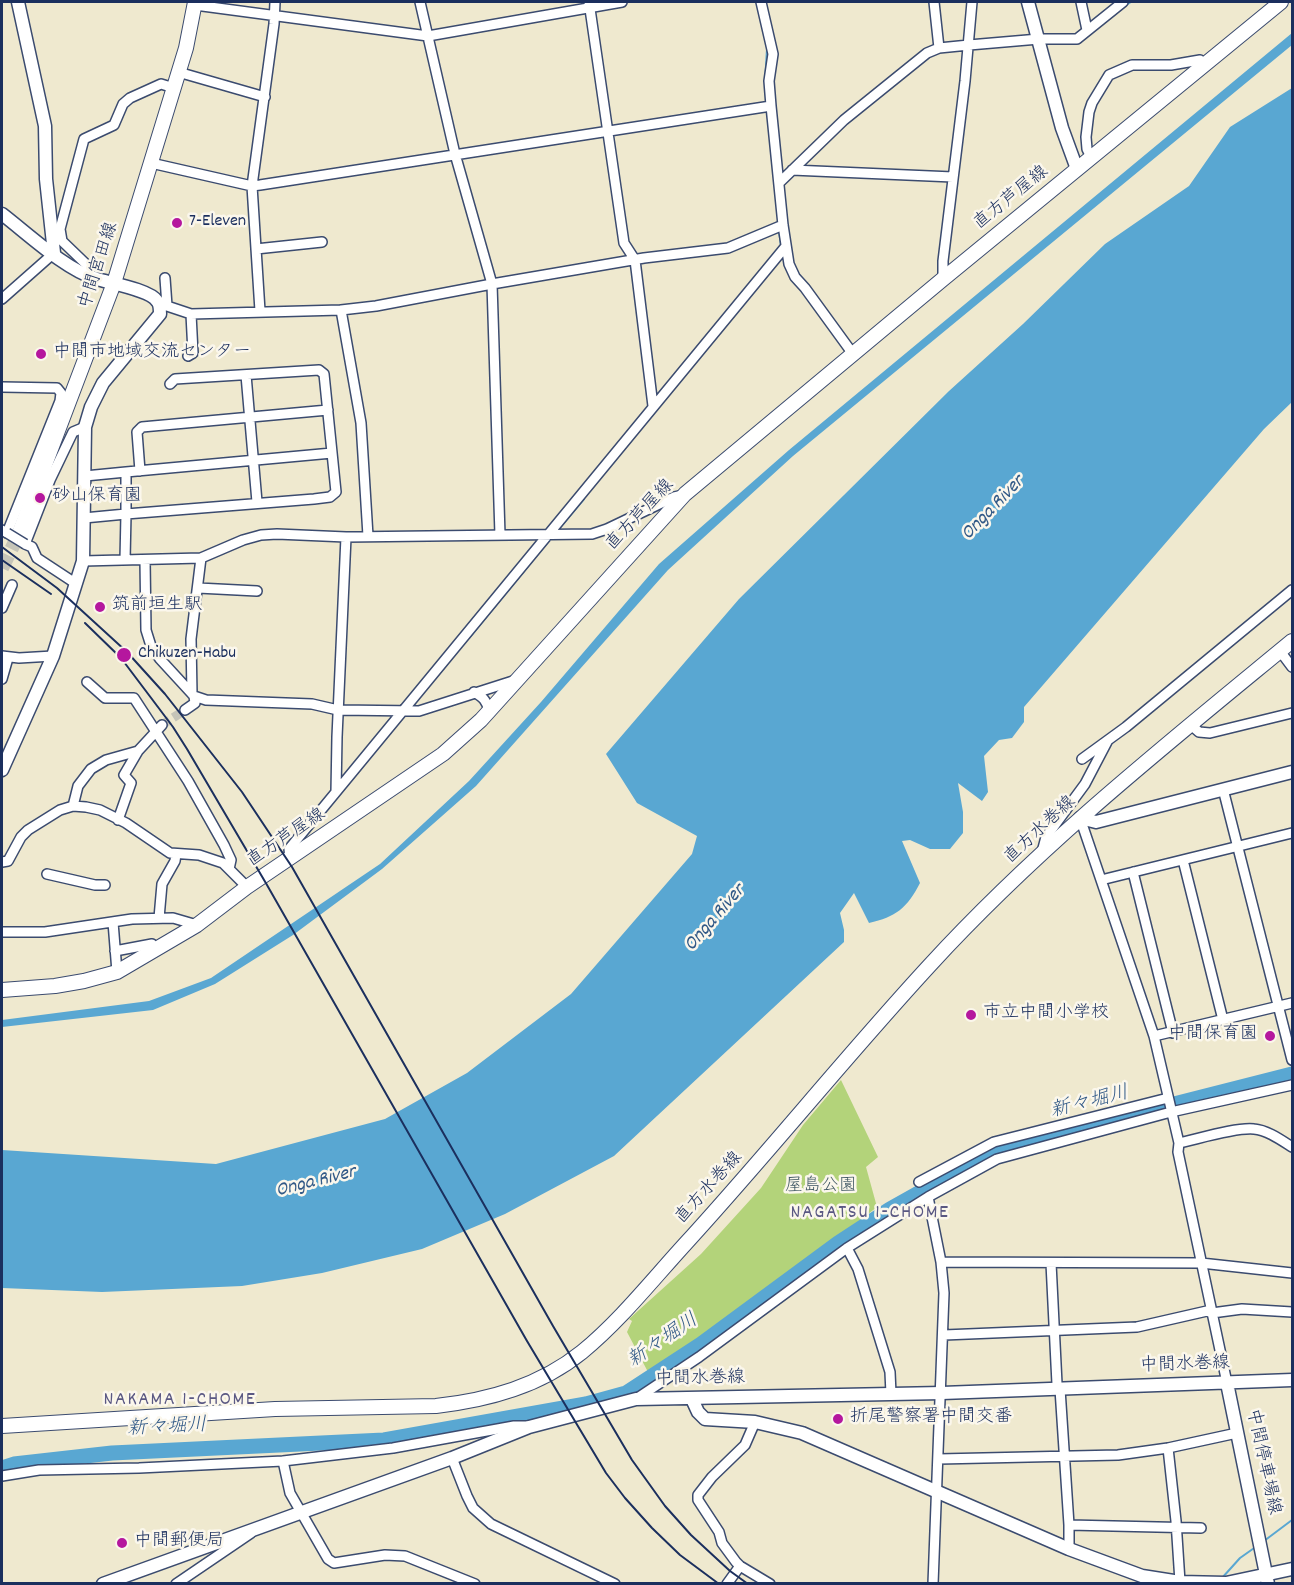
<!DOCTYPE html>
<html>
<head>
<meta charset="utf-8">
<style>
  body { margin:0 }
  #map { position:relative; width:1294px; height:1585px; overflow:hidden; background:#efe9cf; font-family:Dekko,sans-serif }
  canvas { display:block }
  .frame { position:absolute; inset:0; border:3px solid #1b2f5e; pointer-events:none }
</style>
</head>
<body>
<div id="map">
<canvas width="1294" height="1585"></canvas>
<div class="frame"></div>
</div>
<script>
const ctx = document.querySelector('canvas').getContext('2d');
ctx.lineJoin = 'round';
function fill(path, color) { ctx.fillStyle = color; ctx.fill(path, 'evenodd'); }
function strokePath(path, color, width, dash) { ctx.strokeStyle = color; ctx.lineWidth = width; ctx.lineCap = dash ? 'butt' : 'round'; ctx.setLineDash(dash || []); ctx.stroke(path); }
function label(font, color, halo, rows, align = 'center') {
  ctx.font = font + ' Dekko,"Klee One",sans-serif'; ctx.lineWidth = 5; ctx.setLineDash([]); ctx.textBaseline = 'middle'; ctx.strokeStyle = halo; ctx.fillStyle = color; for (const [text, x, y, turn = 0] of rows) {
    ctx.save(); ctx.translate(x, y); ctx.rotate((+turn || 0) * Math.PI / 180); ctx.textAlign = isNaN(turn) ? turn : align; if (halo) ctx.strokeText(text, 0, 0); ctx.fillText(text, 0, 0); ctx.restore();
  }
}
const green = new Path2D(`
  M841 1080 878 1157 866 1167 877 1207 771 1290 648 1372 627 1332 632 1321 629 1319 701 1254 761 1188 803 1125Z`);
const water = new Path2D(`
  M1292 33V45L793 456 668 570 476 786 382 869 293 935 215 984 153 1010 2 1027V1020L149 1001 211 978 380 864 469 781 541 702 659 564 789 450Z
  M1292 88V402L1264 429 1024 707V722L1012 738 999 740 984 756 988 792 982 801 958 783 963 812V833L950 849H930L910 840 902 841 920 883C907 908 896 917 869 923L854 893 840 913 844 930V942L614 1156 505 1214 422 1249 322 1273 242 1286 102 1292 2 1288V1150L216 1164 385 1119 467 1073 571 994 692 854 697 836 637 803 606 754 739 599 949 391 1023 324 1105 244 1189 186 1230 127Z`);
const stream = new Path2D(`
  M1126 5 1131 2
  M765 82 767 49
  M779 231 781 246
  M557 531 584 499
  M469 638 551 538
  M299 844 362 767
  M1264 1541 1292 1520
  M1222 1578 1240 1558 1257 1546`);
const river = new Path2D(`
  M2 1468 14 1464 112 1453 384 1440 586 1404 626 1393 701 1344 838 1243 890 1209 997 1149 1292 1074`);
const streetTunnel = new Path2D(`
  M162 725 185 710`);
const primaryTunnel = new Path2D(`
  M2 568 18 536`);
const street = new Path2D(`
  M420 2 455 154 492 284 500 535
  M589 2 624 243 635 260 653 406
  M761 2 773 54 769 81 771 106 783 225 789 264 795 277 805 288 853 354
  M934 2 939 48
  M1081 2 1087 30
  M195 5 428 36 622 2
  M178 72 265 97
  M1091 157 1087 149 1086 137 1089 112 1092 103 1109 75 1132 65H1171L1200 60 1204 64
  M151 163 252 186 260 185 771 106
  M792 170 953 177
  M779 183 844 120 927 53 939 48 969 45 1039 39H1077L1123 2
  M256 249 322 242
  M89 276V267L62 241 60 229 84 139 114 125 123 104 130 98 161 84 174 88
  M165 278 167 306
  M943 279V261L965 81 972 2
  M2 299 54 253
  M159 306H167L191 314 341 310 376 306 492 284 644 258 728 248 783 225
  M341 310 361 423 368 536
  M260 311 252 186 274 24 275 2
  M188 356 193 353 191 314
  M246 375 257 502
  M170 384 175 379 319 370 324 374 336 492 330 497 314 499 126 514V472L332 453
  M2 387 57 388 61 393 60 401 7 533 2 530
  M140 471 137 432 142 427 328 410
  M85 476 126 472
  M84 518 126 514 125 560
  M145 560 146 630 151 646 160 659 194 696 206 700 312 704 338 710 419 711 516 680
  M83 561 201 558 243 540 261 535 277 534 346 537 592 534 607 529 674 497 683 495
  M75 583 37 558 32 547 25 544 50 480 73 432 85 427
  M198 588 257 591
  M2 608 12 585
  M1280 651 1292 667
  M2 656 19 658 53 656
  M2 679 8 658
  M87 682 105 698H134L188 781 224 845 231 860 229 869
  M474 692C483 697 487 701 489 711
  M192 694 191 639 201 558
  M185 710 195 703 194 696
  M1191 725 1199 732 1210 733 1292 713
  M1082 759 1126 727 1292 590
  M1223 789 1292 1060
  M336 792 337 737 346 537
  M73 806 78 786 91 769 106 760 138 751 162 725
  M1080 818 1154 1036 1179 1143 1178 1152 1227 1383
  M118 820 131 783 124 775 138 751
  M1042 852 1046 837 1085 784 1107 742
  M290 858 289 849 786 246
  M1183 860 1223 1020
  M2 862 8 861 21 837 28 830 60 810 73 806 86 807 100 810 126 823 170 853 199 855 223 863 247 887
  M1133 872 1173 1033
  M47 874 95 885H105
  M1101 880 1292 833
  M159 918 162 884 175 861 176 854
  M113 922 117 972
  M2 932H45L132 919 173 918 197 925
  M115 951 152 944
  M1154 1036 1292 1003
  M1179 1143C1198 1139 1236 1127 1254 1129 1267 1130 1281 1140 1292 1147
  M919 1182 994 1142 1168 1098
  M928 1197 941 1262 944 1293 933 1584
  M847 1248 858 1269 890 1372 891 1394
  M941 1262 1201 1263 1292 1273
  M1051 1263 1057 1384 1060 1389 1069 1525V1549
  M944 1335 1137 1327 1207 1311 1212 1313 1242 1309 1292 1312
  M636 1399 699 1357 847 1248 928 1197 997 1159 1171 1112 1292 1085
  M755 1422 745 1445 712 1477 698 1495V1500L719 1532 722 1543 736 1562 740 1566 770 1584
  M1168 1448 1176 1521 1180 1582
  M452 1458 467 1496 473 1508 491 1524 615 1584
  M939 1459 1118 1455 1168 1448 1237 1433
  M283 1461 290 1493 328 1559 334 1563 385 1555 405 1556 475 1584
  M2 1476 39 1470 139 1468 283 1461 393 1448 514 1426H527
  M1069 1525 1201 1528
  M176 1584 251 1533
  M727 1584 740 1566`);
const secondary = new Path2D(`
  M18 2 45 126 46 179 54 253
  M1028 2 1062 128 1077 169
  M2 214C28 234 66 270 97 279 110 283 150 290 157 301 160 304 160 310 160 314L103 383 91 407 85 427 83 561 53 656 2 770
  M1080 818 1096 822 1292 772
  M1227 1383 1268 1584
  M692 1399 698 1412 705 1419 755 1422 802 1433 1069 1549 1142 1576 1180 1582 1226 1583 1292 1569
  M103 1584 452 1458 529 1427 636 1399 942 1393 1292 1380`);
const primary = new Path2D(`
  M18 536 114 283 186 48 195 2
  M2 990 55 986 84 981 117 972 197 925 247 887 443 754 481 720 685 494 943 279 1281 2
  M2 1426 275 1409 436 1406C489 1400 540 1386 582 1352 621 1320 653 1279 687 1242 770 1151 847 1055 930 965 1040 845 1167 744 1292 641`);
const rail = new Path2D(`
  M2 547 57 588 127 652 165 694 242 792 292 867 553 1326 632 1460 665 1506 691 1535 730 1571 748 1584
  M2 560 51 594
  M85 623 121 658 173 727 187 749 267 885 527 1341 606 1473 625 1498 652 1528 680 1555 719 1584`);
const streetBridge = new Path2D(`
  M7 533 25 544`);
const markers = [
  [177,223,6,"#b5179e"],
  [41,354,6,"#b5179e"],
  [40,498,6,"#b5179e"],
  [100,607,6,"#b5179e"],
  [124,655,8,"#b5179e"],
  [971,1015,6,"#b5179e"],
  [1270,1036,6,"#b5179e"],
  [838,1419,6,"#b5179e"],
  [122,1543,6,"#b5179e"]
];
const streetNames = [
  ["直方芦屋線",1012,199,-39],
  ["中間宮田線",100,266,-72],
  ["直方芦屋線",641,516,-47],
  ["直方水巻線",1041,831,-43],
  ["直方芦屋線",287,839,-34],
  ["直方水巻線",710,1189,-48],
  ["中間水巻線",1185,1366,-2],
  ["中間水巻線",700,1380,-1],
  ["中間停車場線",1262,1462,78]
];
const poiNames = [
  ["7-Eleven",189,223],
  ["中間市地域交流センター",53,354],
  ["砂山保育園",52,498],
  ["筑前垣生駅",112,607],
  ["Chikuzen-Habu",138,655],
  ["市立中間小学校",983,1015],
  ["中間保育園",1258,1036,"right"],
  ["折尾警察署中間交番",850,1419],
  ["中間郵便局",134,1543]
];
const parkNames = [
  ["屋島公園",821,1188]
];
const waterNames = [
  ["Onga River",994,509,-46],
  ["Onga River",716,919,-49],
  ["新々堀川",1090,1104,-14],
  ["Onga River",316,1183,-14],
  ["新々堀川",664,1342,-34],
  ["新々堀川",167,1429,-3]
];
const neighbourhoodNames = [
  ["NAGATSU 1-CHOME",870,1214],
  ["NAKAMA 1-CHOME",180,1401]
];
fill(green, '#b3d37a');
fill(water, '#59a7d2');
strokePath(stream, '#59a7d2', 2);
strokePath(river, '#59a7d2', 15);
strokePath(streetTunnel, '#c5c4b8', 9, [9, 4.5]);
strokePath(primaryTunnel, '#c5c4b8', 14, [14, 7]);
strokePath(street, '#3b4b6f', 12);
strokePath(secondary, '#3b4b6f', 15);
strokePath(primary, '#3b4b6f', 16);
strokePath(street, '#fff', 9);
strokePath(secondary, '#fff', 12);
strokePath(primary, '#fff', 14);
strokePath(rail, '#1b2f5e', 2);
strokePath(streetBridge, '#3b4b6f', 12, []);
strokePath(streetBridge, '#fff', 9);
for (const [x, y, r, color] of markers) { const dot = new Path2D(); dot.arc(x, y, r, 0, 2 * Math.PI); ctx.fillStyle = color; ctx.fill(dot); strokePath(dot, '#fbf7ec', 2); }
label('18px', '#1b2f5e', '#fbf7ec', streetNames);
label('18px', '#1b2f5e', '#fbf7ec', poiNames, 'left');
label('18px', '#415865', '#fbf7ec', parkNames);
label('italic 20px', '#315987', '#fbf7ec', waterNames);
ctx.letterSpacing = '1.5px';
label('20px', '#5a5883', '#fbf7ec', neighbourhoodNames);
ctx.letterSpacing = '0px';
</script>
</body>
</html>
